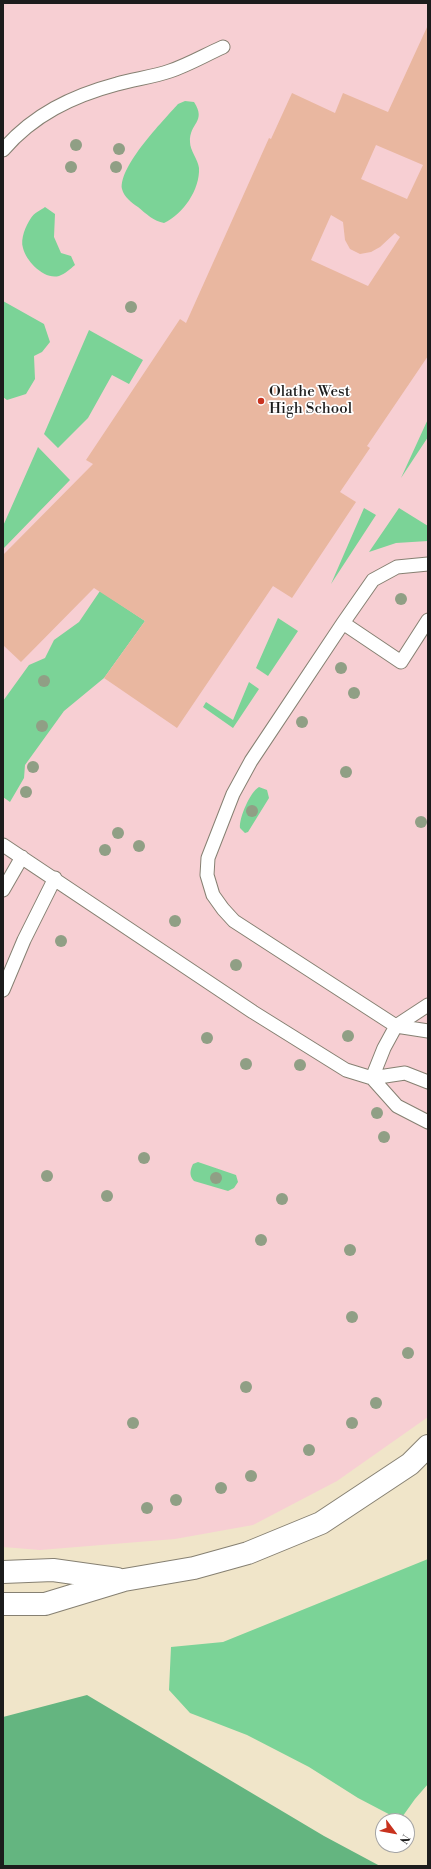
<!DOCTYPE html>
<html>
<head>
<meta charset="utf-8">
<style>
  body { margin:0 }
  #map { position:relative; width:431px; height:1869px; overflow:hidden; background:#f0e5c9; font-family:"Libre Bodoni",serif }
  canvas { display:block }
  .frame { position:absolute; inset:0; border:4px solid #1c1c1c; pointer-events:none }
  .north { position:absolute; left:375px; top:1813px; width:40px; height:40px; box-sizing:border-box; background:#fff; border:1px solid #a4a4a4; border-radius:50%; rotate:122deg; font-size:11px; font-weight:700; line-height:16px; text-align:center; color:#1c1c1c }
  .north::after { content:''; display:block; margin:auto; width:14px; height:18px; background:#c8321e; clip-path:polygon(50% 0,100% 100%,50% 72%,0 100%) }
</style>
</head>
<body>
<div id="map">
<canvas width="431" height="1869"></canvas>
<div class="frame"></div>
<div class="north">N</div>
</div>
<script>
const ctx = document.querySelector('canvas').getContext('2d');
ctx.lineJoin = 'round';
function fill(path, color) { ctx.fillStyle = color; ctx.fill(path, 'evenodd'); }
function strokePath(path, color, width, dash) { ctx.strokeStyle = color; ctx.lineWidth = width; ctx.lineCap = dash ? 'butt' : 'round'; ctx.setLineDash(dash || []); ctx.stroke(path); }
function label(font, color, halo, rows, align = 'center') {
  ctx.font = font + ' "Libre Bodoni",serif'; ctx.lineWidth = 3.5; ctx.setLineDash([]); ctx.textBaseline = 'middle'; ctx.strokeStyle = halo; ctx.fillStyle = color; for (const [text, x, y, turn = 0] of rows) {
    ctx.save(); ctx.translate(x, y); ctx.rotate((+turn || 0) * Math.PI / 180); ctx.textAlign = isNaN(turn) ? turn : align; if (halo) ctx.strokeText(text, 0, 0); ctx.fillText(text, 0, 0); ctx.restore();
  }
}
const built = new Path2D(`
  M3 3H428V1417L337 1481 253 1525 175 1539 40 1550 3 1547Z`);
const green = new Path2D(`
  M185 101 194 102C207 122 189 123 190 142 190 151 198 159 199 168 200 190 183 214 164 223 154 221 146 214 138 207 132 203 124 197 122 189 119 166 163 121 178 104Z
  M45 207 55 214 54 237 61 253 71 256 75 265C70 269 65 274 59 276 44 280 26 261 23 248 20 239 26 225 31 218 34 213 41 210 45 207Z
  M3 301 44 324 50 342 42 352 34 356 35 379 26 394 7 400 3 397Z
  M89 330 143 360 129 384 112 375 88 418 58 448 44 434Z
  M428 419V437L401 478Z
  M38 447 70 480 3 549V526Z
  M364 508 376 515 331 584Z
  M399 508 428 526V541L396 543 369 552Z
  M100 591 145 621 104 678 64 711 25 765 24 778 10 802 3 797V701L29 665 45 658 54 640 79 622Z
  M278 618 298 631 268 676 256 668Z
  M249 682 259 689 233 728 203 707 206 702 233 720Z
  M259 787 267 790 269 798 248 832 245 833 240 828C239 818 250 792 259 787Z
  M198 1162 236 1175 238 1182 234 1188 228 1191 194 1181C189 1176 190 1170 193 1164Z
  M428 1559V1784L415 1799 400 1820 358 1798 309 1767 247 1735 190 1713 169 1690 171 1647 223 1642Z`);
const forest = new Path2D(`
  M87 1695 324 1836 380 1866H3V1717Z`);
const building = new Path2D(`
  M428 25V356L367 446 370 448 340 492 356 502 292 598 273 586 177 728 104 678 145 621 94 588 21 662 3 645V555L93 464 86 460 180 319 186 323 269 138 271 139 292 93 335 113 343 93 388 112ZM376 145 423 165 407 199 361 179ZM331 215 343 222 345 240 350 249 360 254 371 252 380 247 395 233 400 237 368 286 311 260Z`);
const service = new Path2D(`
  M3 150C33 115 72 96 117 84 134 79 153 77 170 71 188 65 205 55 223 47
  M428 564 397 567 373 580 343 623 251 761 233 794 208 858 207 875 213 895 223 909 234 921 396 1026 428 1031
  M343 623 401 662 428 620
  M3 845 253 1012 346 1070 372 1078 384 1048 396 1026 428 1005
  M3 890 22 857
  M3 990 24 940 55 878
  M372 1078 397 1106 428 1122
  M372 1078 405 1073 428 1082`);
const tertiary = new Path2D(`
  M3 1572 53 1570 117 1579
  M3 1604H45L124 1580 194 1568 248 1553 321 1523 410 1464 428 1446`);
const trees = [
  [76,145],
  [119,149],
  [71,167],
  [116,167],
  [131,307],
  [401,599],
  [341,668],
  [44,681],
  [354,693],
  [302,722],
  [42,726],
  [33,767],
  [346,772],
  [26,792],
  [252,811],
  [421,822],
  [118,833],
  [139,846],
  [105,850],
  [175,921],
  [61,941],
  [236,965],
  [348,1036],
  [207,1038],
  [246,1064],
  [300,1065],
  [377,1113],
  [384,1137],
  [144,1158],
  [47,1176],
  [216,1178],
  [107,1196],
  [282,1199],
  [261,1240],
  [350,1250],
  [352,1317],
  [408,1353],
  [246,1387],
  [376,1403],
  [133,1423],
  [352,1423],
  [309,1450],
  [251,1476],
  [221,1488],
  [176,1500],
  [147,1508]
];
const markers = [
  [261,401,4,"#c8321e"]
];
const poiNames = [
  ["Olathe West",269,392],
  ["High School",269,409]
];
fill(built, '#f7cfd3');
fill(green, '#7bd397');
fill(forest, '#64b580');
fill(building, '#e9b7a0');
strokePath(service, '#868072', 15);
strokePath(tertiary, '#868072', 24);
strokePath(service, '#fff', 13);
strokePath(tertiary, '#fff', 22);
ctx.fillStyle = '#909f85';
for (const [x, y] of trees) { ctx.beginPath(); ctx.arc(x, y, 6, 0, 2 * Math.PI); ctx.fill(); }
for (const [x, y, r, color] of markers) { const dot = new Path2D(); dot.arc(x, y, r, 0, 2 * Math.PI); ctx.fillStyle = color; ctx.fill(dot); strokePath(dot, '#fff', 1.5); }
label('15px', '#1c1c1c', '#fff', poiNames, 'left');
</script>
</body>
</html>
